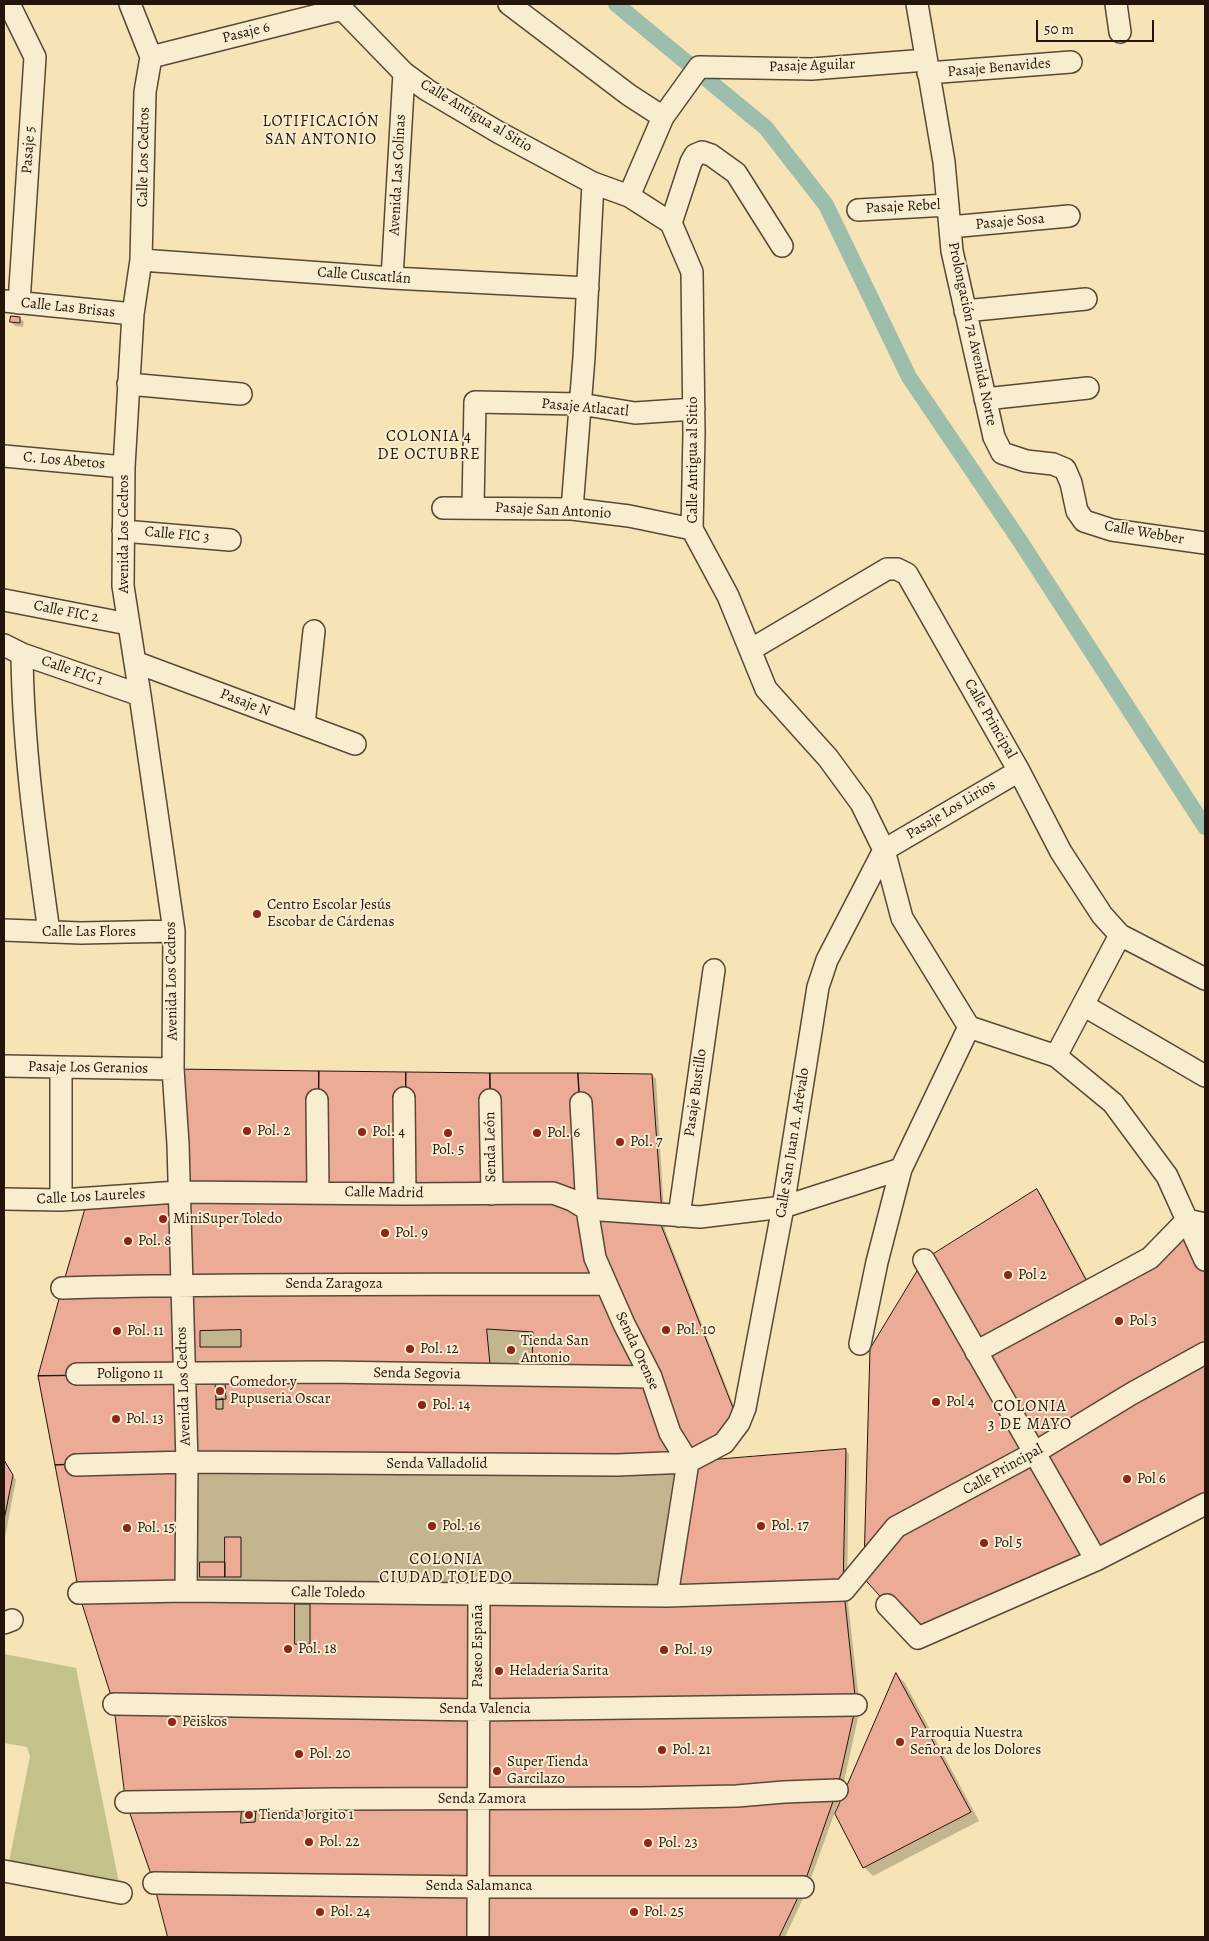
<!DOCTYPE html>
<html>
<head>
<meta charset="utf-8">
<style>
  body { margin:0 }
  #map { position:relative; width:1209px; height:1941px; overflow:hidden; background:#f6e3b6; font-family:Alegreya,serif }
  canvas { display:block }
  .frame { position:absolute; inset:0; border:5px solid #24140c; pointer-events:none }
  .scale { position:absolute; left:1036px; top:20px; width:118px; height:22px; box-sizing:border-box; border:2px solid #24140c; border-top:0; padding-left:6px; font-size:15px; line-height:18px; white-space:nowrap; color:#24140c; -webkit-text-stroke:4px #f9edd0; paint-order:stroke }
</style>
</head>
<body>
<div id="map">
<canvas width="1209" height="1941"></canvas>
<div class="frame"></div>
<div class="scale">50 m</div>
</div>
<script>
const ctx = document.querySelector('canvas').getContext('2d');
ctx.lineJoin = 'round';
function fill(path, color) { ctx.fillStyle = color; ctx.fill(path, 'evenodd'); }
function strokePath(path, color, width, dash) { ctx.strokeStyle = color; ctx.lineWidth = width; ctx.lineCap = dash ? 'butt' : 'round'; ctx.setLineDash(dash || []); ctx.stroke(path); }
function label(font, color, halo, rows, align = 'center') {
  ctx.font = font + ' Alegreya,serif'; ctx.lineWidth = 4; ctx.setLineDash([]); ctx.textBaseline = 'middle'; ctx.strokeStyle = halo; ctx.fillStyle = color; for (const [text, x, y, turn = 0] of rows) {
    ctx.save(); ctx.translate(x, y); ctx.rotate((+turn || 0) * Math.PI / 180); ctx.textAlign = isNaN(turn) ? turn : align; if (halo) ctx.strokeText(text, 0, 0); ctx.fillText(text, 0, 0); ctx.restore();
  }
}
const green = new Path2D(`
  M4 1654 76 1668 119 1883 9 1862 30 1756 27 1747 4 1743Z`);
const shadow = new Path2D(`
  M20 318 24 322 23 327 15 326 11 322Z
  M652 1075 656 1079 665 1230 742 1427 699 1462 845 1450 849 1454 847 1593 860 1709 841 1795 806 1892 785 1937H169L156 1882 179 1193Z
  M1037 1190 1041 1194 1093 1290 1205 1258V1510Z
  M4 1460 16 1480 4 1543Z
  M897 1675 905 1683 979 1821 873 1876 864 1867Z`);
const canal = new Path2D(`
  M616 4 766 128 826 205 909 377 1020 541 1205 827`);
const building = new Path2D(`
  M11 316 20 317V323L10 322Z
  M173 1069 319 1071 318 1192H178Z
  M319 1071 406 1072 405 1194 318 1192Z
  M406 1072 490 1073 492 1194H405Z
  M490 1073H578L587 1209 492 1194Z
  M578 1073 652 1074 662 1214 587 1209Z
  M1037 1189 1091 1289 976 1352 924 1260Z
  M178 1192 182 1285 62 1288 88 1198Z
  M178 1192 572 1200 606 1284 182 1285Z
  M587 1209 662 1214 661 1225 739 1423 688 1462 595 1258Z
  M1187 1220 1205 1260V1354L1034 1453 976 1352 1150 1258Z
  M924 1260 1034 1453 896 1527 864 1566 870 1349Z
  M606 1284 651 1377 184 1374 182 1285Z
  M182 1285 184 1374 38 1376 62 1288Z
  M487 1329 533 1332 532 1367 491 1370Z
  M241 1330V1347H200V1331Z
  M1205 1354V1505L1096 1560 1034 1453Z
  M184 1374 187 1462 55 1465 38 1376Z
  M184 1374 651 1377 688 1462H187Z
  M225 1382 226 1399 216 1400 215 1383Z
  M223 1399V1409H216V1400Z
  M846 1449 843 1589 667 1596 688 1462Z
  M1034 1453 1096 1560 918 1638 859 1573 896 1527Z
  M4 1460 13 1475 4 1520Z
  M187 1462H688L667 1596 186 1591Z
  M187 1462 186 1591 79 1593 55 1465Z
  M187 1462H688L667 1596 186 1591Z
  M225 1537H241V1577H225Z
  M200 1562H225V1577H200Z
  M844 1592 856 1705 478 1710 479 1594Z
  M79 1593 479 1594 478 1710 114 1704Z
  M295 1604H310V1644H295Z
  M896 1673 971 1812 863 1868 835 1814Z
  M114 1704 478 1710V1799L126 1802Z
  M856 1705 837 1790 478 1799V1710Z
  M837 1790 803 1887H477L478 1799Z
  M478 1799 477 1887 154 1883 126 1802Z
  M242 1807 256 1808 255 1822 241 1823Z
  M154 1883 477 1887 478 1937H168Z
  M477 1887H803L779 1937H478Z`);
const minor = new Path2D(`
  M9 4 35 57 19 303
  M130 4 151 57 145 92 141 260 133 314 124 467 123 586 140 695 174 931 173 1069 178 1144 187 1462 186 1591
  M339 4 342 9 404 73 427 90 498 132 593 183 629 196 671 223 692 272 694 434 692 529 728 596 766 689 828 758 861 803 884 850 902 918 969 1027
  M509 4 629 95 663 117 629 196
  M917 4 944 162 952 251 994 437 1002 453 1026 461 1053 464 1065 469 1071 483 1077 511 1084 521 1112 530 1205 543
  M1116 4 1120 32
  M151 57 342 9
  M928 73 1071 62
  M663 117 699 67 812 69 926 60
  M858 210 948 205
  M671 223 691 162 695 155 702 152 711 155 736 173 782 246
  M950 227 1069 216
  M141 260 392 278 588 288
  M392 278 404 73
  M4 301 133 314
  M965 311 1086 299
  M128 384 241 394
  M985 399 1088 388
  M4 456 124 467
  M473 507 475 402 580 404 635 413 694 409
  M443 508 572 509 629 516 692 529
  M572 509 584 357 593 183
  M123 531 230 540
  M4 600 128 624
  M4 645 22 654 140 695
  M750 650 887 569H897L907 574 1019 771 1061 852 1102 915 1120 935 1205 979
  M22 654C23 748 36 839 49 932
  M135 662 355 744
  M304 725 314 631
  M884 850 1019 771
  M4 930 81 933 174 931
  M1083 1005 1205 1076
  M969 1027 1056 1056 1113 1103 1167 1176 1205 1260
  M1056 1056 1120 935
  M4 1066 173 1069
  M61 1068V1200
  M404 1098 405 1194
  M317 1100 318 1192
  M490 1100 492 1194
  M581 1103 587 1209 595 1258 624 1324 651 1377 670 1433 688 1462 667 1596
  M4 1199 61 1200 178 1192 405 1194 553 1193 572 1200 587 1209 700 1217 783 1207 901 1169
  M679 1216 714 970
  M924 1260 1096 1560
  M62 1288C243 1283 425 1285 606 1284
  M860 1344 877 1262 901 1169 969 1027
  M976 1352 1150 1258 1187 1220 1205 1224
  M77 1374 326 1372 651 1377
  M76 1465 187 1462 617 1465 688 1462 724 1443 739 1423 745 1408 783 1207 818 987 827 960 884 850
  M79 1593 186 1591 667 1596 844 1590 896 1527 1034 1453 1131 1394 1205 1353
  M887 1605 918 1638 1096 1560 1205 1504
  M4 1623 12 1620
  M114 1704 478 1710 856 1705
  M126 1802 335 1799 643 1798 737 1796 784 1792 837 1790
  M4 1871 121 1893
  M154 1883 477 1887H803
  M478 1937 479 1594`);
const markers = [
  [257,914,5,"#8f2418"],
  [247,1131,5,"#8f2418"],
  [362,1132,5,"#8f2418"],
  [448,1133,5,"#8f2418"],
  [537,1133,5,"#8f2418"],
  [620,1142,5,"#8f2418"],
  [163,1219,5,"#8f2418"],
  [385,1233,5,"#8f2418"],
  [128,1241,5,"#8f2418"],
  [1008,1275,5,"#8f2418"],
  [1119,1321,5,"#8f2418"],
  [666,1330,5,"#8f2418"],
  [117,1331,5,"#8f2418"],
  [410,1349,5,"#8f2418"],
  [511,1350,5,"#8f2418"],
  [220,1391,5,"#8f2418"],
  [936,1402,5,"#8f2418"],
  [422,1405,5,"#8f2418"],
  [116,1419,5,"#8f2418"],
  [1127,1479,5,"#8f2418"],
  [432,1526,5,"#8f2418"],
  [761,1526,5,"#8f2418"],
  [127,1528,5,"#8f2418"],
  [984,1543,5,"#8f2418"],
  [288,1649,5,"#8f2418"],
  [664,1650,5,"#8f2418"],
  [499,1671,5,"#8f2418"],
  [172,1722,5,"#8f2418"],
  [900,1742,5,"#8f2418"],
  [662,1750,5,"#8f2418"],
  [299,1754,5,"#8f2418"],
  [497,1771,5,"#8f2418"],
  [249,1815,5,"#8f2418"],
  [309,1842,5,"#8f2418"],
  [648,1843,5,"#8f2418"],
  [320,1912,5,"#8f2418"],
  [634,1912,5,"#8f2418"]
];
const streetNames = [
  ["Pasaje 6",246,33,-14],
  ["Pasaje Aguilar",812,66,-2],
  ["Pasaje Benavides",999,68,-5],
  ["Calle Antigua al Sitio",476,116,31],
  ["Pasaje 5",29,150,-86],
  ["Calle Los Cedros",144,157,-89],
  ["Avenida Las Colinas",398,175,-87],
  ["Pasaje Rebel",903,207,-3],
  ["Pasaje Sosa",1010,222,-5],
  ["Calle Cuscatlán",364,276,4],
  ["Calle Las Brisas",68,308,6],
  ["Prolongación 7a Avenida Norte",972,334,78],
  ["Pasaje Atlacatl",585,408,5],
  ["Calle Antigua al Sitio",693,460,-90],
  ["C. Los Abetos",64,461,5],
  ["Pasaje San Antonio",553,511,3],
  ["Calle Webber",1144,533,10],
  ["Avenida Los Cedros",124,534,-90],
  ["Calle FIC 3",177,535,5],
  ["Calle FIC 2",66,612,11],
  ["Calle FIC 1",72,671,19],
  ["Pasaje N",245,703,21],
  ["Calle Principal",990,719,60],
  ["Pasaje Los Lirios",951,810,-31],
  ["Calle Las Flores",89,932],
  ["Avenida Los Cedros",172,981,-91],
  ["Pasaje Los Geranios",88,1068,1],
  ["Pasaje Bustillo",696,1093,-82],
  ["Calle San Juan A. Arévalo",793,1143,-81],
  ["Senda León",491,1147,-91],
  ["Calle Madrid",384,1193,1],
  ["Calle Los Laureles",91,1197,-3],
  ["Senda Zaragoza",334,1284],
  ["Senda Orense",637,1351,65],
  ["Poligono 11",130,1374],
  ["Senda Segovia",417,1374,1],
  ["Avenida Los Cedros",184,1386,-92],
  ["Senda Valladolid",437,1464],
  ["Calle Principal",1003,1470,-29],
  ["Calle Toledo",328,1593,1],
  ["Paseo España",478,1646,-90],
  ["Senda Valencia",485,1709],
  ["Senda Zamora",482,1799],
  ["Senda Salamanca",479,1886]
];
const poiNames = [
  ["Centro Escolar Jesús",267,905],
  ["Escobar de Cárdenas",267,922],
  ["Pol. 2",257,1131],
  ["Pol. 4",372,1132],
  ["Pol. 6",547,1133],
  ["Pol. 7",630,1142],
  ["Pol. 5",448,1150,"center"],
  ["MiniSuper Toledo",173,1219],
  ["Pol. 9",395,1233],
  ["Pol. 8",138,1241],
  ["Pol 2",1018,1275],
  ["Pol 3",1129,1321],
  ["Pol. 10",676,1330],
  ["Pol. 11",127,1331],
  ["Tienda San",521,1341],
  ["Antonio",521,1358],
  ["Pol. 12",420,1349],
  ["Comedor y",230,1382],
  ["Pupuseria Oscar",230,1399],
  ["Pol 4",946,1402],
  ["Pol. 14",432,1405],
  ["Pol. 13",126,1419],
  ["Pol 6",1137,1479],
  ["Pol. 16",442,1526],
  ["Pol. 17",771,1526],
  ["Pol. 15",137,1528],
  ["Pol 5",994,1543],
  ["Pol. 18",298,1649],
  ["Pol. 19",674,1650],
  ["Heladería Sarita",509,1671],
  ["Peiskos",182,1722],
  ["Parroquia Nuestra",910,1733],
  ["Señora de los Dolores",910,1750],
  ["Pol. 21",672,1750],
  ["Pol. 20",309,1754],
  ["Super Tienda",507,1762],
  ["Garcilazo",507,1779],
  ["Tienda Jorgito 1",259,1815],
  ["Pol. 22",319,1842],
  ["Pol. 23",658,1843],
  ["Pol. 24",330,1912],
  ["Pol. 25",644,1912]
];
const neighbourhoodNames = [
  ["LOTIFICACIÓN",321,122],
  ["SAN ANTONIO",321,140],
  ["COLONIA 4",429,437],
  ["DE OCTUBRE",429,455],
  ["COLONIA",1030,1407],
  ["3 DE MAYO",1030,1425],
  ["COLONIA",446,1560],
  ["CIUDAD TOLEDO",446,1578]
];
fill(green, '#c2c28a');
fill(shadow, '#0003');
strokePath(canal, '#9dbead', 16);
fill(building, '#ecab97');
strokePath(building, '#24140c', 1);
strokePath(minor, '#584836', 24);
strokePath(minor, '#f9edd0', 21);
for (const [x, y, r, color] of markers) { const dot = new Path2D(); dot.arc(x, y, r, 0, 2 * Math.PI); ctx.fillStyle = color; ctx.fill(dot); strokePath(dot, '#f9edd0', 2); }
label('15px', '#24140c', '#f9edd0', streetNames);
label('15px', '#24140c', '#f9edd0', poiNames, 'left');
ctx.letterSpacing = '1px';
label('16px', '#24140c', '#f9edd0', neighbourhoodNames);
ctx.letterSpacing = '0px';
</script>
</body>
</html>
